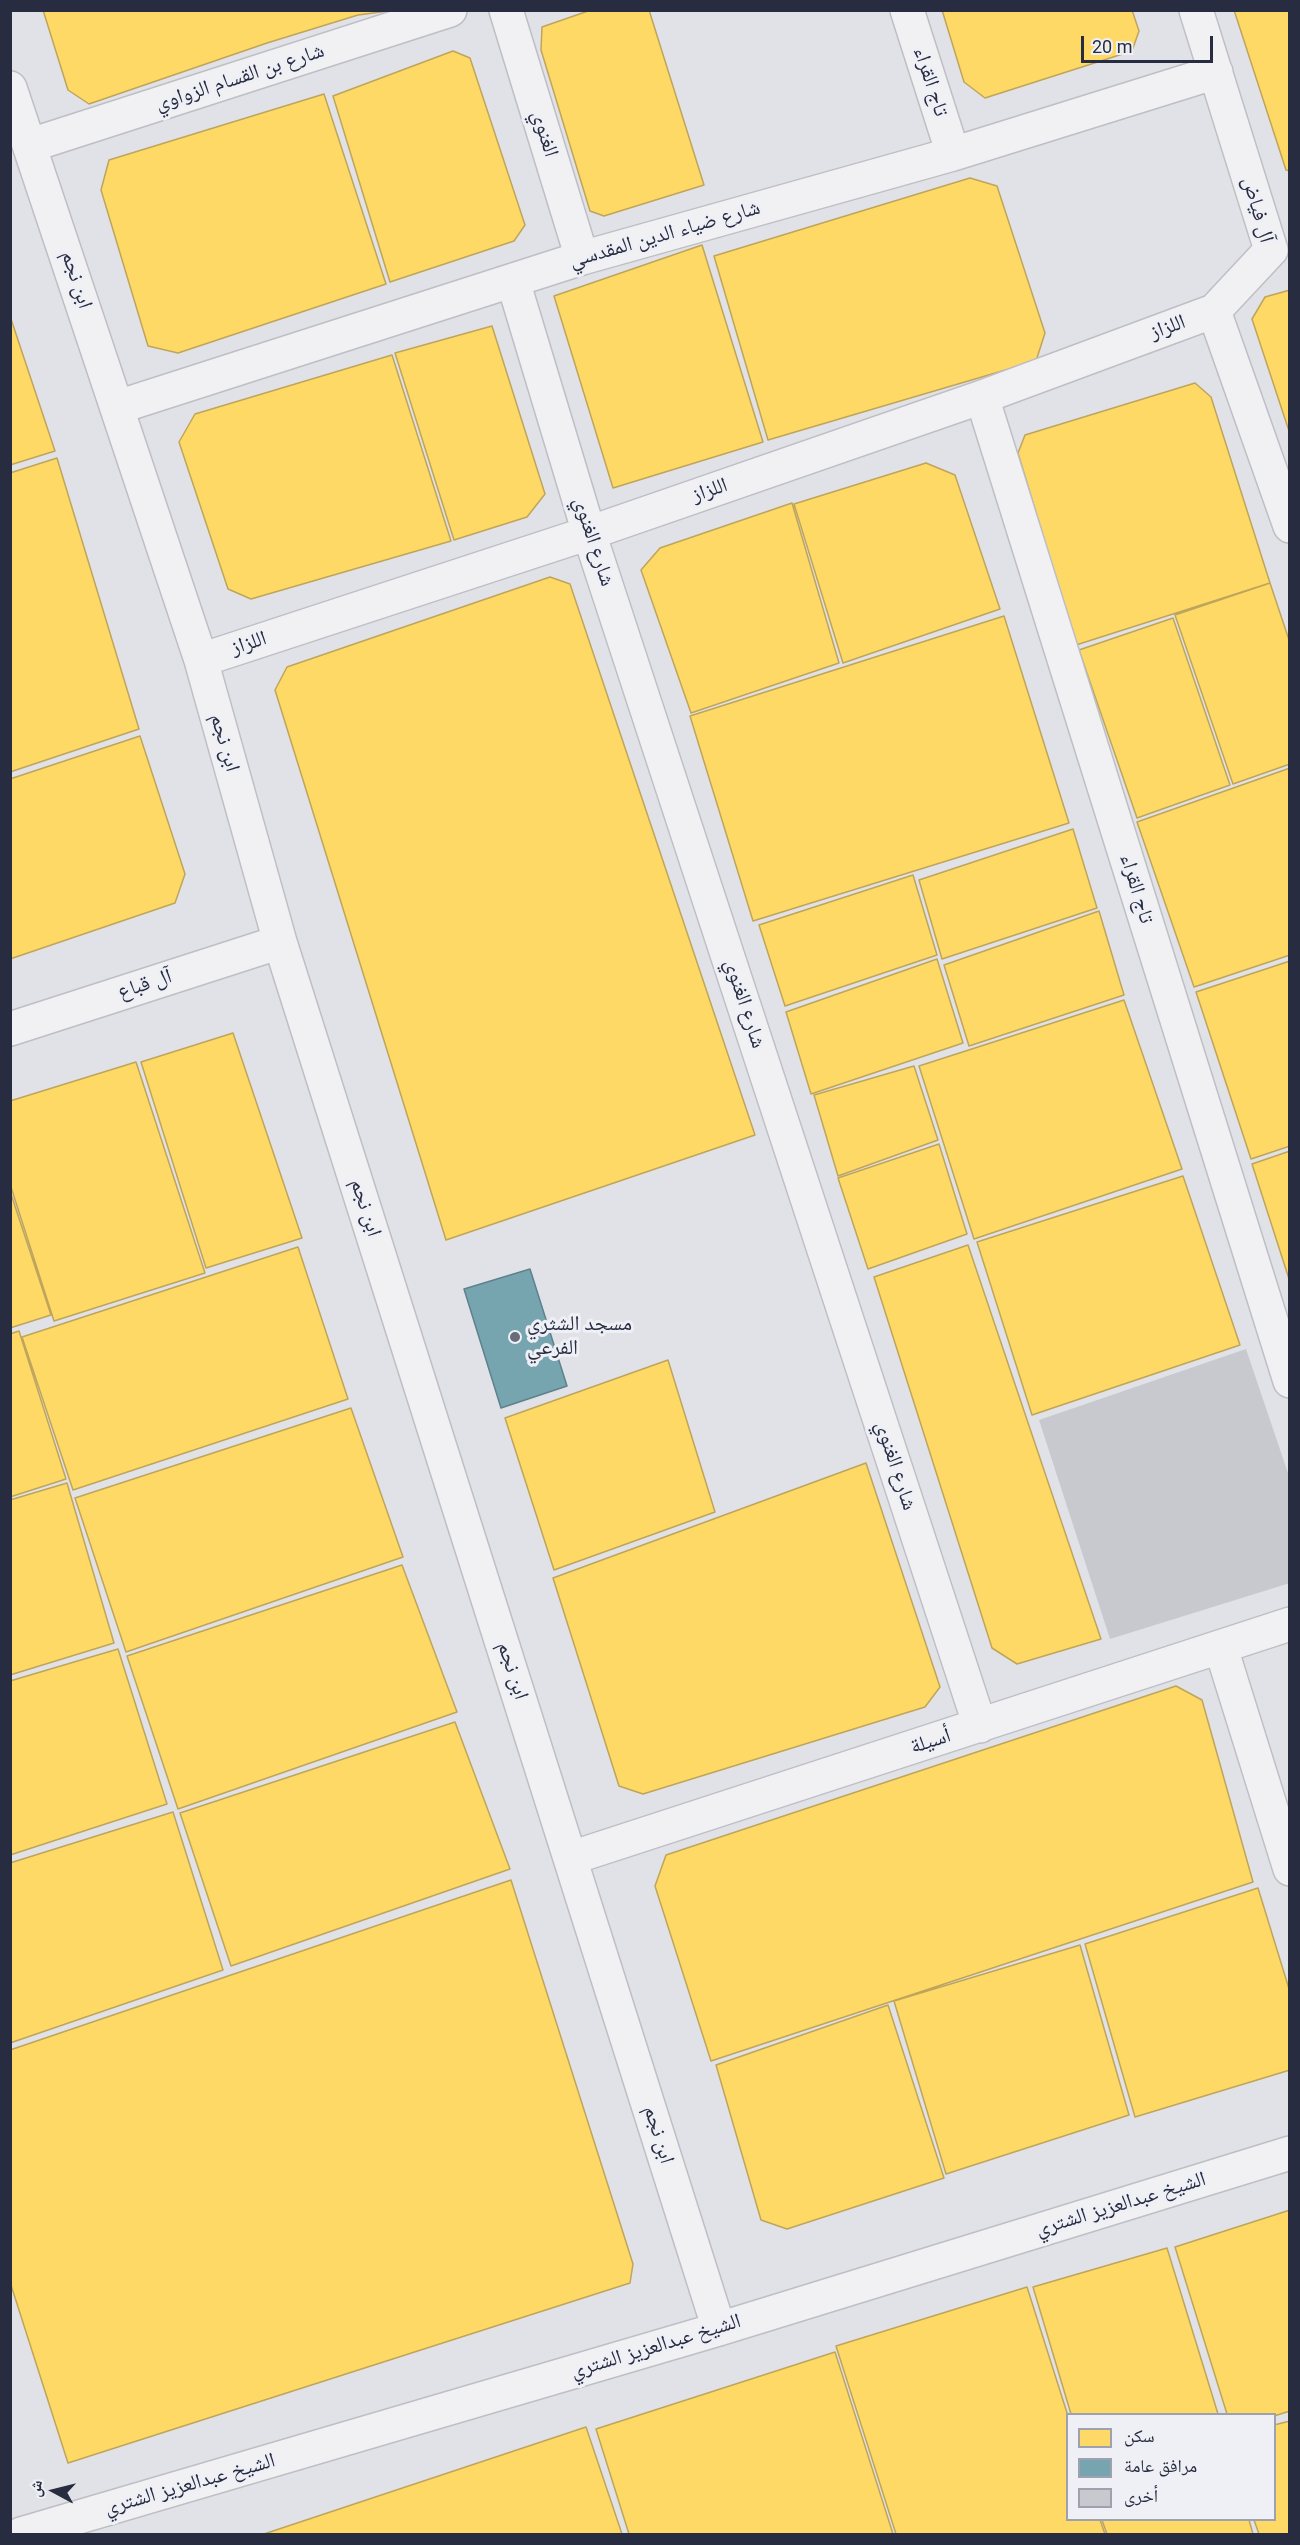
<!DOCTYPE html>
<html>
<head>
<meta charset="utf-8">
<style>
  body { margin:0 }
  #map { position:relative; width:1300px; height:2545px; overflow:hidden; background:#e1e2e7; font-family:Roboto,"Noto Naskh Arabic",sans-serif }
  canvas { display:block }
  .frame { position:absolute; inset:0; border:12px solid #272c41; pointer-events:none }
  .legend { position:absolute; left:1066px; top:2413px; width:210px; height:108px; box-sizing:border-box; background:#eef0f6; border:2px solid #9ea2ae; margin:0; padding:8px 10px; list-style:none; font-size:18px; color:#272c41 }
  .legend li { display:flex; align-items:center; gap:12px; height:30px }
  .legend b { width:30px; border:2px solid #9ea2ae }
  .north { position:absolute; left:24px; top:2461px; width:60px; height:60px; -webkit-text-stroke:4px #eef0f6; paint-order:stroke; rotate:277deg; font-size:16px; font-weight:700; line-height:24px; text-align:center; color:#272c41 }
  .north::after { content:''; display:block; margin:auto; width:21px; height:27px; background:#272c41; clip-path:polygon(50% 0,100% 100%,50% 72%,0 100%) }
  .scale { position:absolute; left:1081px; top:36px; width:132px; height:27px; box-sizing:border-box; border:3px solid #272c41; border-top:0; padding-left:8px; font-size:18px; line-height:21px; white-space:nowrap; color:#272c41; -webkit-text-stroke:4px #eef0f6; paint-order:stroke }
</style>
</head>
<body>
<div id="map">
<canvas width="1300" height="2545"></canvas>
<div class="frame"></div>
<ul class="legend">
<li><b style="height:16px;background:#ffd966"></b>سكن</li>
<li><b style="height:16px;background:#76a5af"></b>مرافق عامة</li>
<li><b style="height:16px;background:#c8c9cf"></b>أخرى</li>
</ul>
<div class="north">ش</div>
<div class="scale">20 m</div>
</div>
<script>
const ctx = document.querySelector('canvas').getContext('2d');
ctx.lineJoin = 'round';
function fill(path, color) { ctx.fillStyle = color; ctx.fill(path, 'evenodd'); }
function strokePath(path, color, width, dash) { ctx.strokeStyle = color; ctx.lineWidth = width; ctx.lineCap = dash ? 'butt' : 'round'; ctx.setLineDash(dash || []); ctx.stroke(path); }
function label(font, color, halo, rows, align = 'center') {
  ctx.font = font + ' Roboto,"Noto Naskh Arabic",sans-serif'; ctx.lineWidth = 6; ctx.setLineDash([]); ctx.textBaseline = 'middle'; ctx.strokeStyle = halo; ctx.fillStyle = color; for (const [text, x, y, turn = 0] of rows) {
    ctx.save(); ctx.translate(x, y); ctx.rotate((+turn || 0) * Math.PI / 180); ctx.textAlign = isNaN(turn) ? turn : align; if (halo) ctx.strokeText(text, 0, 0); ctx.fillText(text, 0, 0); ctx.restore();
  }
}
const homes = new Path2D(`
  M43 10H396L358 15 267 43 89 104 68 90Z
  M591 10H649L704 185 604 216 590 211 541 50 542 27Z
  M942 10H1132L1139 31 1132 51 985 98 964 82Z
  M1234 10H1290V171L1286 170Z
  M453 51 470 58 525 225 514 241 390 282 333 96Z
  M324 94 386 284 178 353 148 346 101 190 109 160Z
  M970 178 997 186 1045 333 1036 361 768 440 714 256Z
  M702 245 763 442 613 488 554 296Z
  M1290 290V434L1252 319 1265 297Z
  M10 316 55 451 10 465Z
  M492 326 545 494 527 517 454 540 395 353Z
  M392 355 451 541 251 599 228 589 179 442 195 414Z
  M1195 383 1211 397 1270 583 1076 645 1018 453 1025 435Z
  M57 458 139 729 10 772V473Z
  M926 463 955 475 1000 609 843 663 794 504Z
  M792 503 839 663 691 713 641 570 660 548Z
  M550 577 570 584 755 1135 446 1240 275 690 287 667Z
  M1270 583 1290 643V764L1233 784 1175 615Z
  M1004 616 1069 823 753 921 690 716Z
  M1173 618 1230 785 1137 818 1079 650Z
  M140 736 185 874 175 903 10 959V779Z
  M1290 768V955L1194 987 1137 822Z
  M1073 829 1097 908 942 959 919 880Z
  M913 875 937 955 785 1006 759 925Z
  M1099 911 1124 995 969 1046 944 965Z
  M937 959 963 1043 811 1094 786 1012Z
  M1290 961V1146L1251 1159 1196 992Z
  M1124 1000 1182 1169 974 1239 919 1066Z
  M233 1033 302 1238 206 1268 141 1062Z
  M136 1062 205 1273 54 1321 10 1184V1101Z
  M914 1066 938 1140 838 1176 814 1095Z
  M939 1144 967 1234 868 1269 838 1178Z
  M1290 1151V1282L1252 1164Z
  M1183 1176 1240 1345 1032 1415 977 1242Z
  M10 1191 51 1315 10 1328Z
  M968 1245 1101 1639 1017 1664 992 1648 874 1277Z
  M298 1247 348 1399 73 1490 22 1337Z
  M19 1331 66 1479 10 1497V1334Z
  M668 1360 715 1512 554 1570 505 1418Z
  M351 1408 403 1557 126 1652 75 1498Z
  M866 1463 940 1687 925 1707 643 1794 619 1786 553 1578Z
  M67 1483 114 1643 10 1675V1500Z
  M402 1565 457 1712 178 1809 127 1656Z
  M118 1649 167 1804 10 1855V1681Z
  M1176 1686 1202 1700 1253 1882 711 2061 655 1886 666 1855Z
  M455 1722 510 1869 231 1966 180 1813Z
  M173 1812 223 1970 10 2043V1863Z
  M511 1880 633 2264 630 2283 68 2463 10 2282V2050Z
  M1258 1888 1290 1992V2070L1135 2117 1085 1944Z
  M1080 1945 1129 2115 946 2174 894 2001Z
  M888 2005 944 2178 787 2229 761 2220 716 2065Z
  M1290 2210V2411L1274 2416 1227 2414 1175 2247Z
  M1167 2248 1218 2414H1071L1033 2287Z
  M1027 2287 1068 2416V2520H1100L1105 2534H896L836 2346Z
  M835 2352 893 2534H629L596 2429Z
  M1290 2421V2534H1259L1254 2520H1274V2425Z
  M586 2427 622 2534H264Z
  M1102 2520H1249L1253 2534H1107Z`);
const public = new Path2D(`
  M530 1269 567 1386 501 1408 464 1289Z`);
const building = new Path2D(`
  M1246 1349 1290 1479V1583L1110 1639 1039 1420Z`);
const street = new Path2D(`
  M506 10 582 258
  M907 10 953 154
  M10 88 201 660 280 942 719 2329
  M31 145 450 10
  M513 281 589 533 980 1726
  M1214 311 1290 526
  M982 397 1290 1381
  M118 407 582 258 953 154 1216 72
  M201 660 589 533 982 397 1214 311 1271 250 1196 10
  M10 1029 280 942
  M1221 1648 1290 1869
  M571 1858 1290 1624
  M21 2534 719 2329 1290 2153`);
const markers = [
  [515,1337,6,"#686c7b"]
];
const streetNames = [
  ["شارع بن القسام الزواوي",240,78,-18],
  ["تاج القراء",930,82,72],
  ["الغنوي",544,134,73],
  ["آل فياض",1257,210,74],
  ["شارع ضياء الدين المقدسي",665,235,-16],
  ["ابن نجم",76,280,72],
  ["اللزاز",1168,328,-20],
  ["اللزاز",710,491,-19],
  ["شارع الغنوي",593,542,72],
  ["اللزاز",249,644,-18],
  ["ابن نجم",224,743,74],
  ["تاج القراء",1136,889,73],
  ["آل قباع",145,985,-18],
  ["شارع الغنوي",744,1004,72],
  ["ابن نجم",365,1208,72],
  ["شارع الغنوي",895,1466,72],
  ["ابن نجم",512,1671,72],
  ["أسيلة",931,1742,-18],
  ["ابن نجم",658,2135,73],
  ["الشيخ عبدالعزيز الشتري",1121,2205,-17],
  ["الشيخ عبدالعزيز الشتري",656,2347,-17],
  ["الشيخ عبدالعزيز الشتري",190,2485,-16]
];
const poiNames = [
  ["مسجد الشثري",527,1325],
  ["الفرعي",527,1349]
];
fill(homes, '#ffd966');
strokePath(homes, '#bea55b', 1.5);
fill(public, '#76a5af');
strokePath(public, '#5e818e', 1.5);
fill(building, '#c8c9cf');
strokePath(street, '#bebfc5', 36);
strokePath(street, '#f1f1f3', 33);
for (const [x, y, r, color] of markers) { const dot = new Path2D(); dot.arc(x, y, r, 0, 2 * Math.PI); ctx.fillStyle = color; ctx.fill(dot); strokePath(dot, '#eef0f6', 2); }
label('21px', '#272c41', '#eef0f6', streetNames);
label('21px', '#272c41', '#eef0f6', poiNames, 'left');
</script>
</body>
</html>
